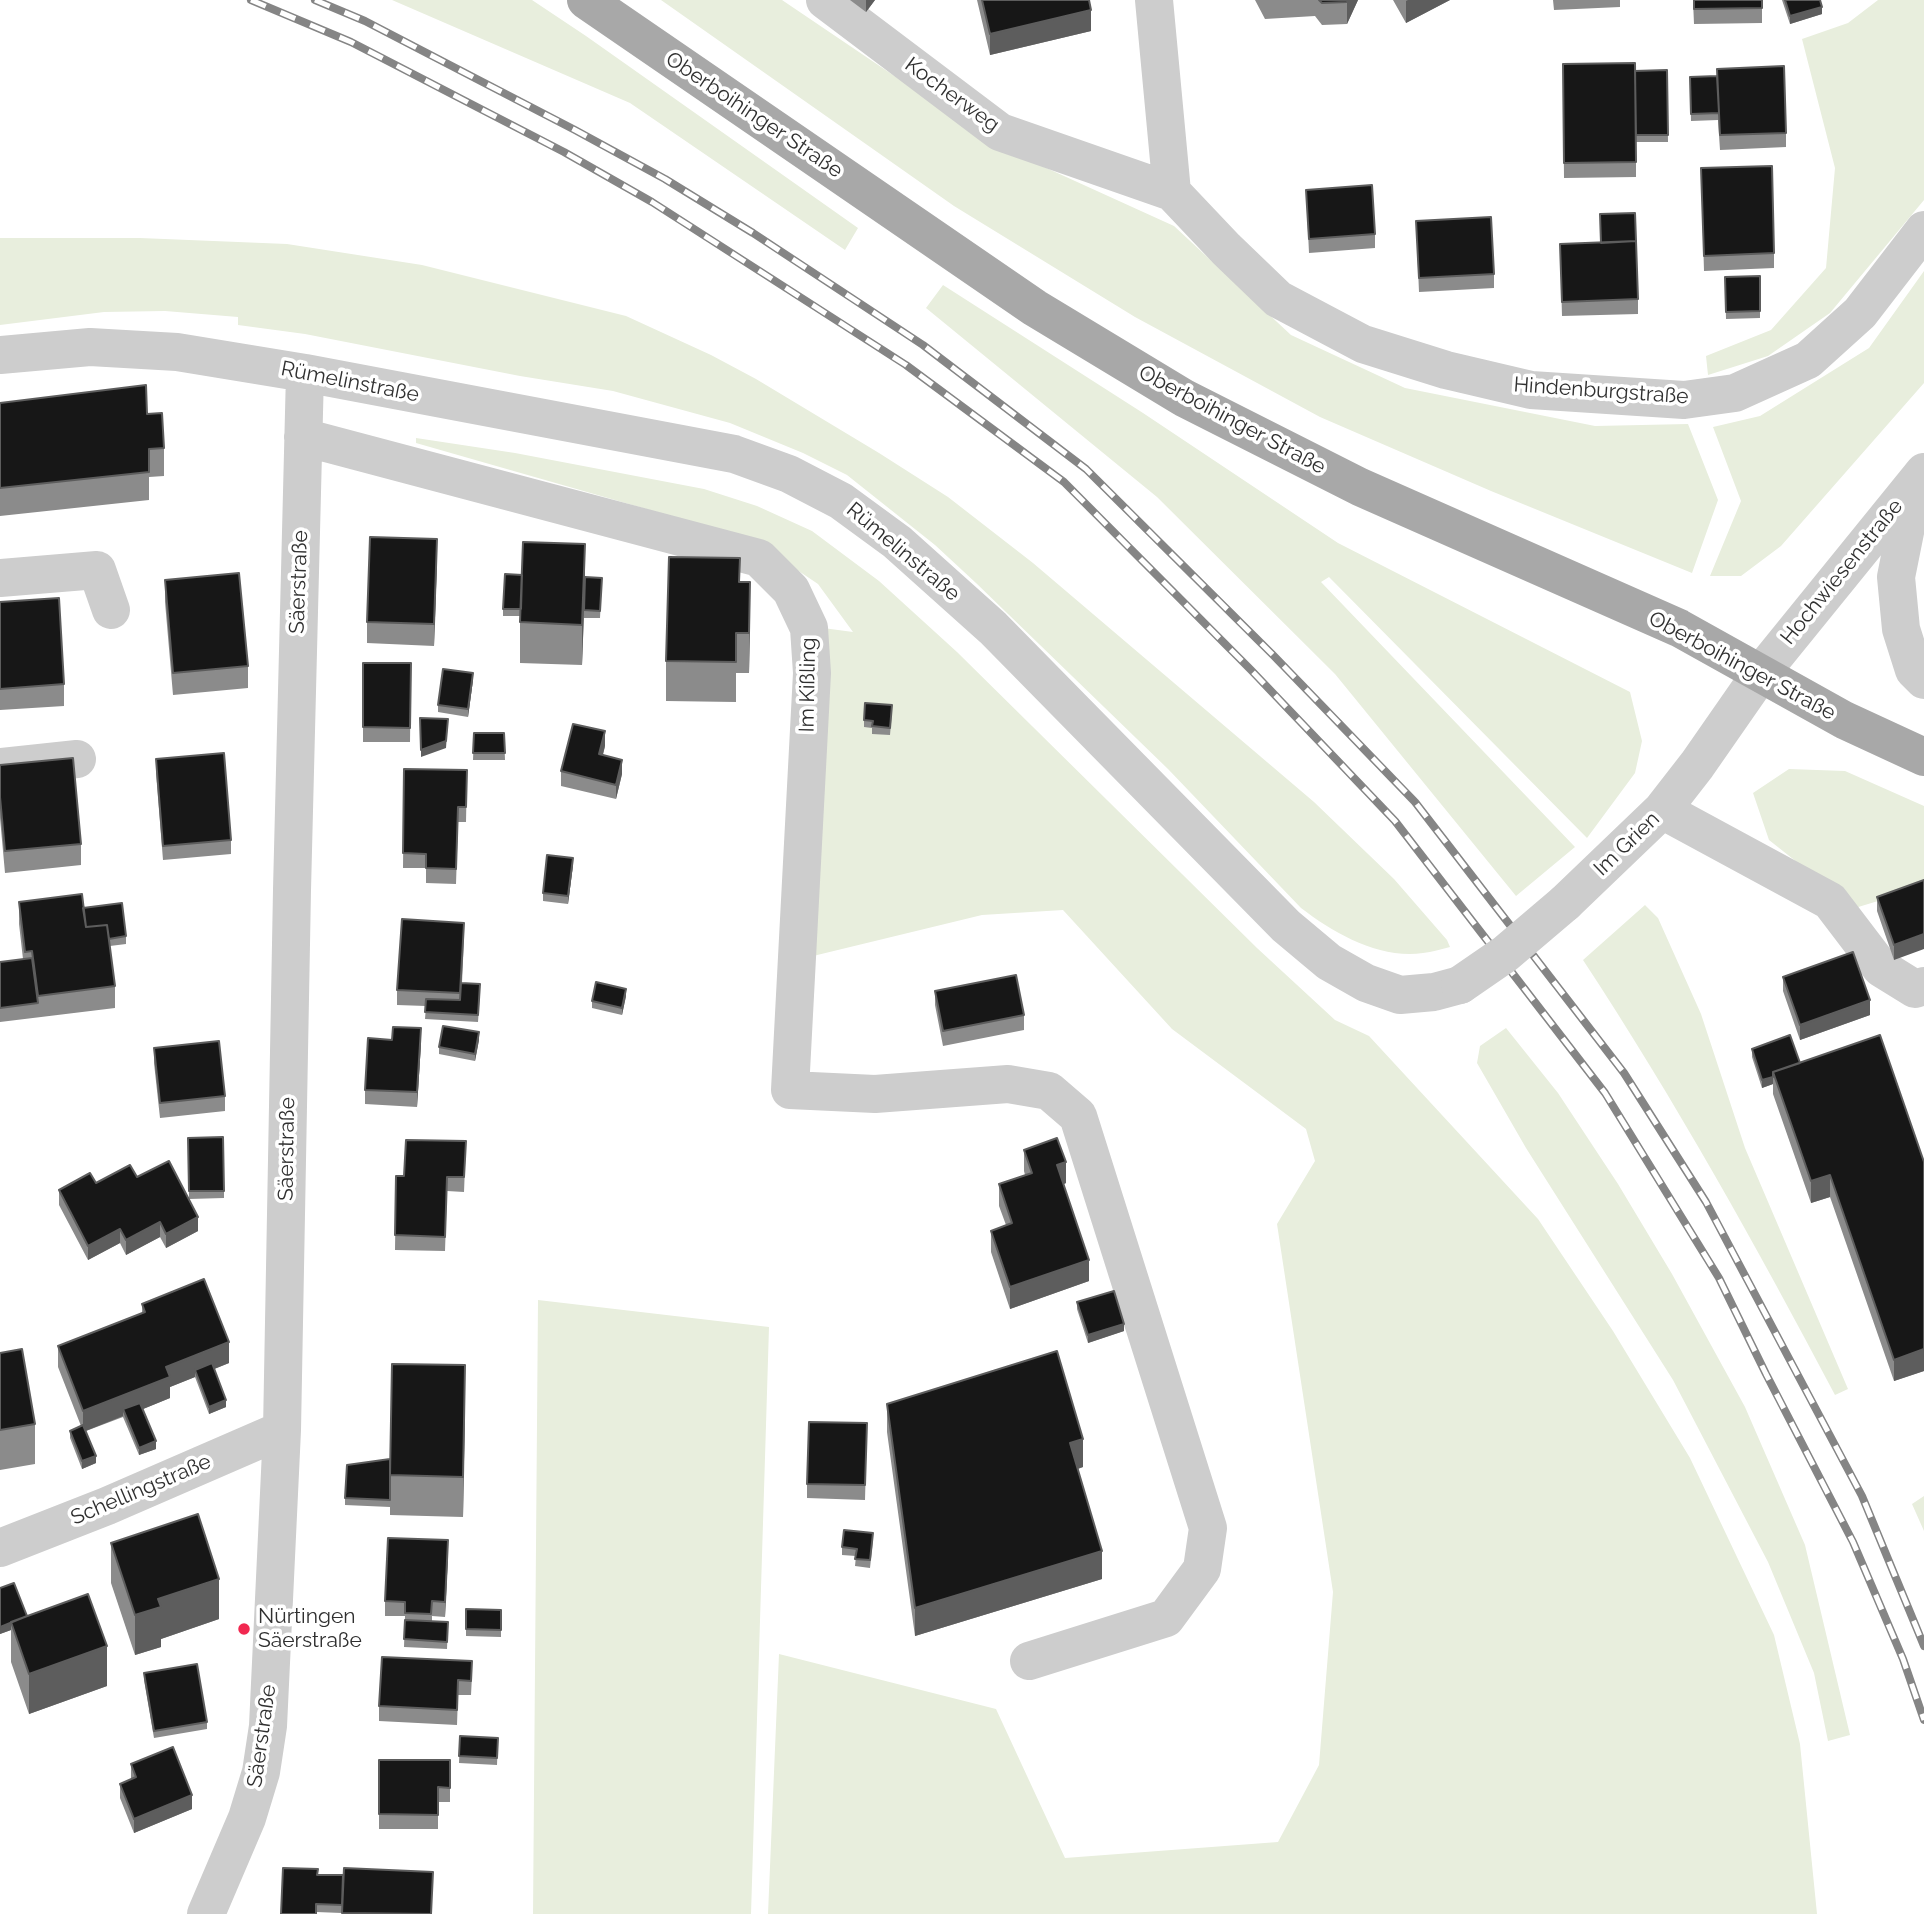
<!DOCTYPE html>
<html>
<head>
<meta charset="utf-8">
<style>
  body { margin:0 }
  canvas { display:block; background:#fff }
</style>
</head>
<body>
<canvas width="1924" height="1914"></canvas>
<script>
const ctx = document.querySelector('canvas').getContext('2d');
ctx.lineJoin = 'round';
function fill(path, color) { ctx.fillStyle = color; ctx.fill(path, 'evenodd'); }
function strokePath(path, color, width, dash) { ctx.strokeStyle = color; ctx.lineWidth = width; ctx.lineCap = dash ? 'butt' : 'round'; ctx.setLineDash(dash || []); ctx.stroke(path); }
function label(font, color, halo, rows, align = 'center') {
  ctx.font = font + ' Raleway,sans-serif'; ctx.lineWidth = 7; ctx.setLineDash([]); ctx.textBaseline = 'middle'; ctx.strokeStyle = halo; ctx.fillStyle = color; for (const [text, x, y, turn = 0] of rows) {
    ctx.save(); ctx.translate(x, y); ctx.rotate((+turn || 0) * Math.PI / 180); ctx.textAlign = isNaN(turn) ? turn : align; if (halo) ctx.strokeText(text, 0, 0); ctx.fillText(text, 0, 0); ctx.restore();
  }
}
const green = new Path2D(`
  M392 0H532L586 36 858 228 845 250 630 103Z
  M661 0H782L998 146 1174 226 1291 335 1405 388 1595 426 1688 424 1718 500 1692 573 1491 491 1320 417 1135 317 954 206Z
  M1878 0H1924V200L1830 313 1768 356 1708 375 1706 356 1771 330 1826 268 1835 168 1802 39 1848 23Z
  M0 238H140L287 244 422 265 626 316 711 355 756 379 879 453 948 497 1033 563 1314 802 1394 879 1447 940 1450 947C1441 949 1432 952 1423 953 1379 959 1335 934 1301 908L1168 769 976 583 935 545 847 475 803 453 730 423 613 391 520 376 305 334 238 325V317L165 311 104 312 0 325Z
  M1924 271V383L1781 546 1741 576H1710L1741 501 1713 427 1760 416 1869 348Z
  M943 285 1143 413 1338 543 1630 692 1642 741 1635 773 1587 838 1329 577 1321 582 1575 847 1516 896 1335 674 1157 497 926 308Z
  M416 438 515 453 704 489 757 506 812 531 879 581 957 652 1257 948 1335 1020 1369 1036 1538 1219 1613 1331 1690 1458 1774 1635 1800 1744 1817 1914H768L779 1654 996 1709 1065 1858 1278 1842 1319 1765 1333 1592 1277 1224 1315 1161 1306 1129 1172 1029 1063 910 982 915 809 957 823 628 853 632 818 584 751 539 416 443Z
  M1789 769 1845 771 1924 806V887L1855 908 1769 840 1753 793Z
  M1645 905 1658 918 1701 1014 1745 1148 1848 1389 1835 1395C1757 1247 1675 1100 1583 960Z
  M1506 1028 1558 1093 1618 1184 1672 1274 1745 1407 1805 1545 1850 1735 1828 1741 1814 1673 1768 1562 1673 1380 1526 1148 1477 1063 1480 1046Z
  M538 1300 769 1327 751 1914H533Z
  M1924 1496V1531L1912 1504Z`);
const minor = new Path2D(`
  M825 0 1000 132 1172 192
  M1154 0 1172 192 1226 249 1278 299 1363 344 1446 370 1531 390 1684 400 1735 393 1808 360 1860 313 1924 230
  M0 355 90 347 177 352 305 373 734 454 789 474 841 501 897 542 993 628 1286 926 1329 962 1366 983 1400 995 1434 992 1460 985
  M303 437 759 558 791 590 809 628 812 673 790 1090 875 1094 1008 1084 1049 1091 1078 1116 1208 1528 1202 1569 1166 1618 1029 1661
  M1914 487 1896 577 1901 629 1914 670 1924 680
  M0 578 97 570 111 610
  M0 767 77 759
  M1662 810 1830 901 1881 968 1915 989 1924 986
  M1565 903 1662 810 1697 765 1761 673 1924 472
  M0 1548 107 1506 282 1430
  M206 1914 247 1818 261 1772 268 1726 282 1430 292 890 305 373`);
const major = new Path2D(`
  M586 0 1035 308 1184 398 1360 487 1679 628 1844 720 1924 757`);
const rail = new Path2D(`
  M251 0 351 42 564 152 652 202 906 365 1064 482 1251 670 1395 821 1605 1093 1719 1278 1766 1374 1853 1542 1903 1659 1924 1720
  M315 0 365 21 575 130 665 179 753 233 923 345 1086 469 1273 655 1415 802 1624 1073 1706 1202 1862 1496 1924 1646`);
const minorBridge = new Path2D(`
  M1460 985 1505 954 1565 903`);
const wall = new Path2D(`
  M850 0H875L866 12Z
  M977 0H1089L1091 31 990 55Z
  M1255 0H1358L1347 24 1322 25 1315 16 1265 19Z
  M1393 0H1450L1406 23Z
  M1553 0H1620V7L1554 10Z
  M1693 0H1762V23L1694 24Z
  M1782 0H1820L1822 14 1790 24Z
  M1563 64 1635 71 1667 70 1668 142H1636V177L1564 178Z
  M1690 77 1786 133V147L1720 150 1718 120 1691 121Z
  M1701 168 1774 253V268L1704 271Z
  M1306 190 1375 234V248L1309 253Z
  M1416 221 1494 274V288L1419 292Z
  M1601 243 1638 299V314L1562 316 1560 244Z
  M1725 277 1760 311V318L1726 319Z
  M0 403 147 414 164 448V476L149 477V500L0 516Z
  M437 561 434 646 367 643V622Z
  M585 577 602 578 600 618H584V614L582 665 520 663V616H503V609Z
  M165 580 248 666V688L173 695 165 602Z
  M740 582 750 622 749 673H736V702L666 701V661Z
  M0 602 64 684V706L0 710Z
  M363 663H411L410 742H363Z
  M473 680 468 717 438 712V705Z
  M892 712 890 735 872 734V728L864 727V720Z
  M474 733H504L505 760H473Z
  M605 746 603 755 622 774 616 799 561 786V771Z
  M156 759 231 840V854L163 860 156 773Z
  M0 765 81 844V865L5 873 0 818Z
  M404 769 467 770 466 822H458L456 884 426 883V868H403Z
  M573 865 568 904 543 901V893Z
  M1924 880 1894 960 1877 911V897Z
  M19 902 83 908 126 936V944L110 946 115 986V1008L0 1022V962L23 959 19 924Z
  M464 938 462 983 480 992 478 1022 425 1019 426 1006 397 1005V990Z
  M1783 977 1870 1015 1800 1040 1783 991Z
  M935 991 1024 1015V1030L943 1046 935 1005Z
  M626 996 622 1015 592 1008V1001Z
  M392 1040 421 1043 417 1107 365 1104V1090Z
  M479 1040 475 1061 439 1054V1047Z
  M154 1048 225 1096V1111L160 1118 154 1063Z
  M1752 1049 1800 1063 1924 1162V1371L1894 1381 1830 1197 1811 1203 1773 1094V1084L1762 1088 1752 1057Z
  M188 1138 224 1191V1198L189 1199 198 1231 166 1248 160 1237 126 1255 120 1243 88 1260 59 1205V1190L96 1183 137 1177 189 1198Z
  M466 1141 464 1192 447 1191 445 1251 395 1250 396 1176H404Z
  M1024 1150 1066 1183 1064 1184 1089 1281 1010 1309 991 1252V1231L1006 1225 999 1206V1184L1025 1175 1024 1171Z
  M1077 1302 1124 1331 1088 1343 1077 1309Z
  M142 1304 229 1363 214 1369 226 1407 209 1414 195 1377 170 1387V1398L143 1409 156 1449 139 1455 123 1417 86 1431 96 1463 82 1469 70 1438V1431L81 1426 58 1367V1346L142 1313Z
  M0 1353 35 1424V1464L0 1470Z
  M887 1404 1083 1467 1078 1469 1102 1579 915 1636 887 1432Z
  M465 1405 463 1517 390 1515V1507L345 1505V1498L390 1459Z
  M867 1423 865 1500 807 1498V1484Z
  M873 1540 870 1568 855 1566 856 1556 842 1555V1547Z
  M111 1543 219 1619 161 1639V1647L135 1655 111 1583Z
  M448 1555 445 1617 432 1616V1622H448L447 1649 404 1647 405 1616H385V1601Z
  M0 1588 27 1616 107 1686 29 1714 11 1662V1630L0 1634Z
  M501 1610V1637L466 1636V1629Z
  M144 1673 207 1722V1729L154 1738 144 1680Z
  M472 1676 471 1695H458L457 1725 379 1721V1706Z
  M460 1736 498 1738 497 1765 459 1763Z
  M379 1760H450V1802H438V1829H379Z
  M131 1764 192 1809 134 1833 120 1798V1784L131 1779Z
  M317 1875 432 1914H342V1913L316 1912Z`);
const shadedWall = new Path2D(`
  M866 0H875L866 12Z
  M1348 0H1358L1347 24V2Z
  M1408 0H1450L1406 23V1Z
  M1822 7V14L1790 24V16Z
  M1091 10V31L990 55V34Z
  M437 539V561L434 646V624Z
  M585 544V584L582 665V625Z
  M750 582V622L749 673V633Z
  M473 673V680L468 717V709Z
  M448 719 446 748 421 757V750Z
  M605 731V746L599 769V754Z
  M622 760V774L616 799V785Z
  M573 858V865L568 904V896Z
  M1924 934V949L1894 960V945Z
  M626 989V996L622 1015V1008Z
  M1870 1000V1015L1800 1040V1025Z
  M421 1028V1043L417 1107V1092Z
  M479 1032V1040L475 1061V1054Z
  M1773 1077V1084L1762 1088V1080Z
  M1066 1162V1183L1057 1187V1165Z
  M1830 1175V1197L1811 1203V1181Z
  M198 1217V1231L166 1248V1234Z
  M160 1222V1237L126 1255V1240Z
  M120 1229V1243L88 1260V1246Z
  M1089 1260V1281L1010 1309V1287Z
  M1124 1324V1331L1088 1343V1335Z
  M229 1342V1363L197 1376 195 1370V1377L170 1387V1398L126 1416 123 1409V1416L83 1432V1411L166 1367Z
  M1924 1349V1371L1894 1381V1360Z
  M465 1365V1405L463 1517V1477Z
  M226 1400V1407L209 1414V1407Z
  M1083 1439V1467L1070 1471V1443Z
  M156 1441V1449L139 1455V1448Z
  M96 1456V1463L82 1469V1461Z
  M448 1540V1555L445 1617V1602Z
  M1102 1551V1579L915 1636V1608Z
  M219 1579V1619L161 1639V1647L135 1655V1615L158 1599Z
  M11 1623V1630L0 1634V1627Z
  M107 1646V1686L29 1714V1674Z
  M192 1795V1809L134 1833V1819Z`);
const building = new Path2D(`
  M982 0H1089L1091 10 990 34Z
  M1319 0H1348L1347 2 1322 3Z
  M1694 0H1762V8L1694 9Z
  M1785 0H1820L1822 7 1790 16Z
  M1635 63 1636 162 1564 163 1563 64Z
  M1784 66 1786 133 1720 135 1717 69Z
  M1667 70 1668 135H1636L1635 71Z
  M1717 76 1719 113 1691 114 1690 77Z
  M1772 166 1774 253 1704 256 1701 168Z
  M1372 185 1375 234 1309 239 1306 190Z
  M1635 213 1636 241 1601 243 1600 214Z
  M1491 217 1494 274 1419 278 1416 221Z
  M1636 241 1638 299 1562 302 1560 244Z
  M1760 276V311L1726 312 1725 277Z
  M146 385 147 414 162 413 164 448 149 449V472L0 488V403Z
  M370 537 437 539 434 624 367 622Z
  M523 542 585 544 582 625 520 622Z
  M669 557 740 558 739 582H750L749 633H736V662L666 661Z
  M239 573 248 666 173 673 165 580Z
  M505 574 522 575 521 609H503Z
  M585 577 602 578 600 611 584 610Z
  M59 598 64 684 0 689V602Z
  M363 663H411L410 728 363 727Z
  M443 669 473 673 468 709 438 705Z
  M865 703 892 705 890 728 872 726 873 721 864 720Z
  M420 718 448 719 446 741 421 750Z
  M573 724 605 731 599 754 622 760 616 785 561 771Z
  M474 733H504L505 753H473Z
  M224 753 231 840 163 846 156 759Z
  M73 758 81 844 5 851 0 797V765Z
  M404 769 467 770 466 807H458L456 869 426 868V854L403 853Z
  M547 855 573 858 568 896 543 893Z
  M1924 880V934L1894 945 1877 897Z
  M82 894 86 927 107 925 115 986 38 996 32 951 25 952 19 902Z
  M122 903 126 936 109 939 107 925 86 927 83 908Z
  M402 919 464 923 460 993 397 990Z
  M1853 952 1870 1000 1800 1025 1783 977Z
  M32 958 38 1003 0 1008V962Z
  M1016 975 1024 1015 943 1031 935 991Z
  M596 982 626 989 622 1008 592 1001Z
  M461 983 480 984 478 1015 425 1012 426 999 460 1000Z
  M443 1026 479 1032 475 1054 439 1047Z
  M393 1027 421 1028 417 1092 365 1090 368 1038 392 1040Z
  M1790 1035 1800 1063 1773 1072V1077L1762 1080 1752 1049Z
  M1880 1035 1924 1162V1349L1894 1360 1830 1175 1811 1181 1773 1072Z
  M219 1041 225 1096 160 1103 154 1048Z
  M223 1137 224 1191H189L188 1138Z
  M1057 1138 1066 1162 1057 1165 1089 1260 1010 1287 991 1231 1012 1223 999 1184 1032 1173 1024 1150Z
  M406 1140 466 1141 464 1177H447L445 1237 395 1235 396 1176H404Z
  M169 1161 198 1217 166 1234 160 1222 126 1240 120 1229 88 1246 59 1190 90 1173 96 1183 130 1165 137 1177Z
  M204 1279 229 1342 166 1367 170 1377 83 1411 58 1346 145 1312 142 1304Z
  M1114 1291 1124 1324 1088 1335 1077 1302Z
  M22 1349 35 1424 0 1430V1353Z
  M1057 1351 1083 1439 1070 1443 1102 1551 915 1608 887 1404Z
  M212 1363 226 1400 209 1407 195 1370Z
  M392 1364 465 1365 463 1477 390 1475Z
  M140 1403 156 1441 139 1448 123 1409Z
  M809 1422 867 1423 865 1485 807 1484Z
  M83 1425 96 1456 82 1461 70 1431Z
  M390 1459V1500L345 1498 347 1465Z
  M198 1514 219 1579 158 1599 161 1607 135 1615 111 1543Z
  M844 1530 873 1533 870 1560 855 1559 857 1549 842 1547Z
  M388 1538 448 1540 445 1602 432 1601 431 1614 405 1613V1602L385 1601Z
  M14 1583 27 1616 0 1627V1588Z
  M88 1594 107 1646 29 1674 11 1622Z
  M466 1609 501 1610V1630L466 1629Z
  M405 1620 448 1622 447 1642 404 1639Z
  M382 1657 472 1661 471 1681 458 1680 457 1710 379 1706Z
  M197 1664 207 1722 154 1731 144 1673Z
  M460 1736 498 1738 497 1758 459 1756Z
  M173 1747 192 1795 134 1819 120 1784 136 1777 131 1764Z
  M379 1760H450V1788L438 1787V1815L379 1814Z
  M283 1868 318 1869 317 1875H343L342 1905 316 1904V1914H281Z
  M344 1868 433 1872 431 1914 342 1913Z`);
const markers = [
  [244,1629,7,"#f12850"]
];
const streetNames = [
  ["Kocherweg",952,95,36],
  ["Oberboihinger Straße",754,115,34],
  ["Rümelinstraße",350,382,11],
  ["Hindenburgstraße",1601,391,4],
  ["Oberboihinger Straße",1232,420,28],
  ["Rümelinstraße",903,552,40],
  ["Hochwiesenstraße",1842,572,-51],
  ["Säerstraße",299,582,-88],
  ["Oberboihinger Straße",1742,666,28],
  ["Im Kißling",808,685,-89],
  ["Im Grien",1627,844,-44],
  ["Säerstraße",287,1149,-89],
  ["Schellingstraße",141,1490,-23],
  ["Säerstraße",262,1736,-82]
];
const poiNames = [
  ["Nürtingen",258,1617],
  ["Säerstraße",258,1641]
];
fill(green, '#e8eedd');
strokePath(minor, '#cdcdcd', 38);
strokePath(major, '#a8a8a8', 38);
strokePath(rail, '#858585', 8);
strokePath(rail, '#fff', 5, [16]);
strokePath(minorBridge, '#cdcdcd', 38);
fill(wall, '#8b8b8b');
fill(shadedWall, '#5d5d5d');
fill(building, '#171717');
strokePath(building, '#5d5d5d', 2);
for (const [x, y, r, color] of markers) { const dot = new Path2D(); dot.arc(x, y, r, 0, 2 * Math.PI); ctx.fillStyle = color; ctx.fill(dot); strokePath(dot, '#fff', 2.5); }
label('21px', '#303030', '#fff', streetNames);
label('21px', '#303030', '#fff', poiNames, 'left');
</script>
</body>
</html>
